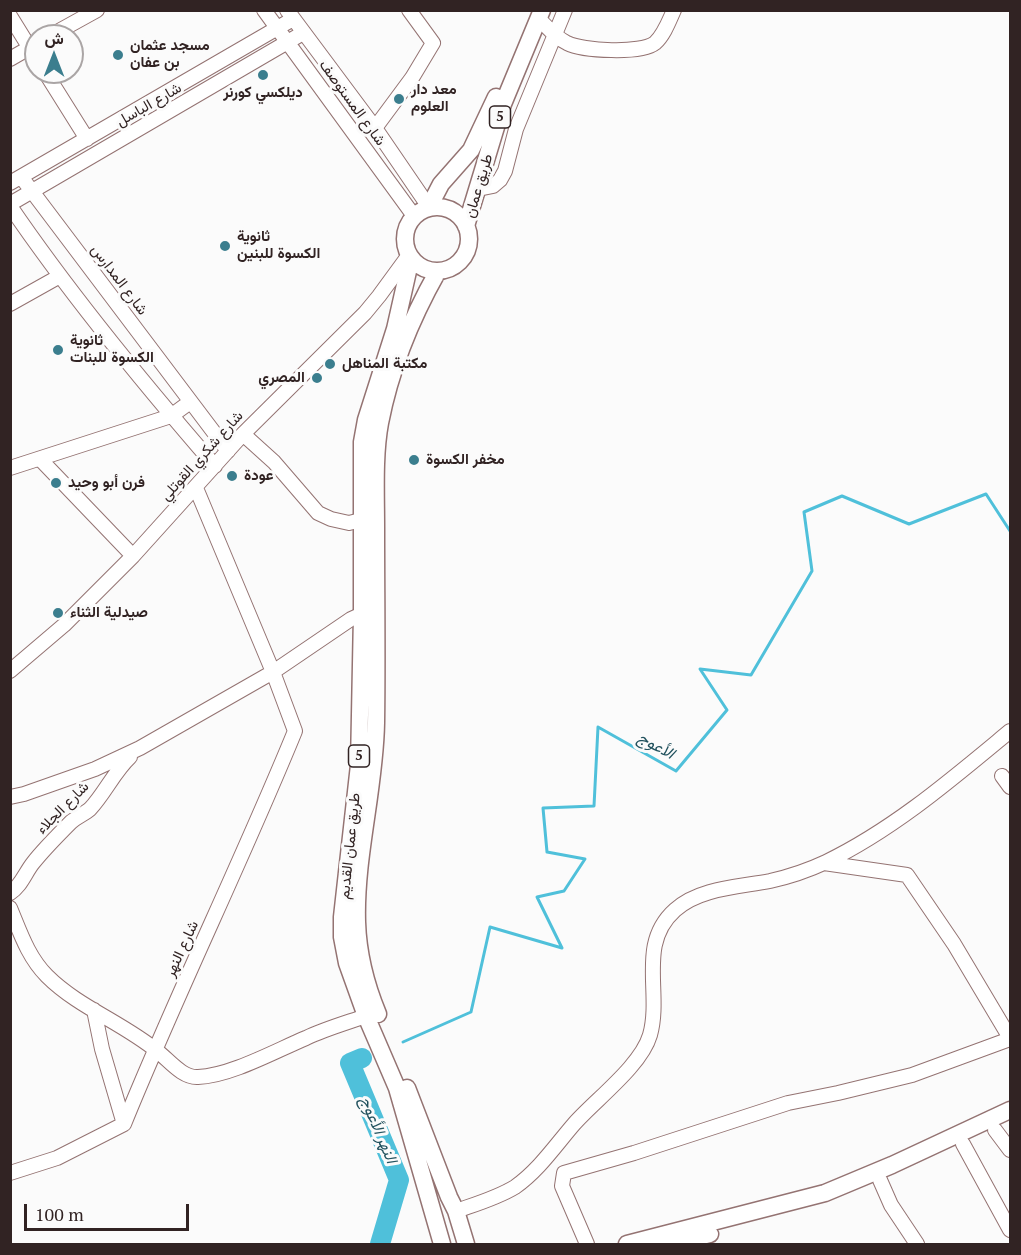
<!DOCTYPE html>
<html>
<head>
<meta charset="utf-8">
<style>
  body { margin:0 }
  #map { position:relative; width:1021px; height:1255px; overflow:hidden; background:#fbfbfb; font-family:"PT Serif",Vazirmatn,serif }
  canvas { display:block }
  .frame { position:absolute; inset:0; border:12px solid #312323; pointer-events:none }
  .north { position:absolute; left:24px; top:24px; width:60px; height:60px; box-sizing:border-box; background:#fbfbfb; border:2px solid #aaa5a5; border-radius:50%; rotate:0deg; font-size:16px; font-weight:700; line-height:24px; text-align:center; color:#312323 }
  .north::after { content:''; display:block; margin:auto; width:21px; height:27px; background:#3b7e8e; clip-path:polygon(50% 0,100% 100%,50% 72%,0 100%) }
  .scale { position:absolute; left:24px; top:1204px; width:165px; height:27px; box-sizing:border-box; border:3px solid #312323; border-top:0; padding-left:8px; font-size:18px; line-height:21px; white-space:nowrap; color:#312323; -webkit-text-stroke:4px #fbfbfb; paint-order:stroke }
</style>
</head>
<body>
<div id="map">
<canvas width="1021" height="1255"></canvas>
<div class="frame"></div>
<div class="north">ش</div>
<div class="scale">100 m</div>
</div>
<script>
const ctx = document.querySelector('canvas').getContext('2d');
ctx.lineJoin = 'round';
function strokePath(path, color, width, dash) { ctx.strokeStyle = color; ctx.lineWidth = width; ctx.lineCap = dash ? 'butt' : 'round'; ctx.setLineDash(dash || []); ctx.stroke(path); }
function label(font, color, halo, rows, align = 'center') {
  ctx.font = font + ' "PT Serif",Vazirmatn,serif'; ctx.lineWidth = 6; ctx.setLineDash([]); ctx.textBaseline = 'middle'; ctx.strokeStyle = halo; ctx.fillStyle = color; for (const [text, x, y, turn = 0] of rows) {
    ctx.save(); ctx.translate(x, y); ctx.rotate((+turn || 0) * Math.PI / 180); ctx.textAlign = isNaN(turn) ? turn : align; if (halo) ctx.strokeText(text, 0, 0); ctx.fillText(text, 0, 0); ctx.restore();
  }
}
const stream = new Path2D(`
  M403 1042 471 1012 490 927 562 948 537 897 564 891 585 859 547 852 543 808 594 806 598 727 676 771 727 710 700 669 751 675 812 571 804 512 842 496 909 524 986 494 1010 531`);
const river = new Path2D(`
  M362 1058 350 1063 399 1180 380 1244`);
const minor = new Path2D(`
  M264 10 414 216
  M287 10 375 128 429 207
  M10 16 36 58
  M539 19C547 27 556 38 567 43 583 51 641 54 655 43 664 35 669 21 674 10
  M50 36 97 10
  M10 59 36 44
  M45 72 87 139
  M375 128 412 78 433 43 409 10
  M22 178 228 451
  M10 183 293 19
  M478 189 493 186 500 180 505 171 516 129 565 10
  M10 204 303 33
  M10 206C72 297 143 383 215 466
  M10 304 60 276
  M243 434 274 462 318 513 331 519 349 523 361 520
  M40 459 133 556
  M10 468 171 416 190 402
  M10 671 64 625 133 556 243 434 365 313 379 296 409 255
  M1002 776 1010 787
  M10 797 24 794 95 769 140 748 273 672 351 619 362 614
  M824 863 907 875 954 944 1010 1038
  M10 893C21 886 25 873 33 863 44 849 58 835 71 822 77 817 84 814 90 809 105 793 114 772 130 757
  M10 908C20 932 28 957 47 976 78 1007 123 1023 157 1051 169 1060 182 1078 198 1077 230 1076 275 1051 306 1038 325 1029 346 1023 366 1016
  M94 1010 102 1049 124 1124
  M995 1130 1010 1150
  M963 1144 1010 1230
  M10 1173 57 1158 124 1124C178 991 241 863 295 731L273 672 196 488
  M880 1180 891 1205 917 1244
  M456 1211C476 1204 497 1198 515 1187 539 1170 555 1146 574 1124 595 1100 641 1066 650 1035 662 992 637 944 675 910 699 888 739 887 770 881 788 877 809 870 826 862 894 829 952 779 1010 731
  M587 1244 562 1186 564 1173 634 1153 788 1103 838 1093 912 1075 1010 1039`);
const major = new Path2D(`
  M429 207 441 184 471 150 496 97
  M405 239a32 32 0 1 1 64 0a32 32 0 1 1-64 0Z
  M466 226 503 104 542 10
  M411 258 395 329 366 420 362 442V614L359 765 342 917V937L347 963 366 1016 397 1088 442 1244
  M378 1014C366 985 358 954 357 922 355 856 375 789 376 723 377 658 376 592 376 527 376 494 374 455 380 423 390 371 412 317 438 271
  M407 1088 449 1197 456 1211 466 1244
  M627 1244 825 1193 892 1165 1010 1110
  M670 1244 710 1234`);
const markers = [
  [118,55,6,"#3b7e8e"],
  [263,75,6,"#3b7e8e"],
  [399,99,6,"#3b7e8e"],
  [225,246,6,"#3b7e8e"],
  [58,350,6,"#3b7e8e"],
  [330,364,6,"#3b7e8e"],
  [317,378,6,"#3b7e8e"],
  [414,460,6,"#3b7e8e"],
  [232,476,6,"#3b7e8e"],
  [56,483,6,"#3b7e8e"],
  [58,613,6,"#3b7e8e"]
];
const shields = [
  [500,117,21],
  [359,756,21]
];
const shieldNames = [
  ["5",500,117],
  ["5",359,756]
];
const poiNames = [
  ["مسجد عثمان",130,46],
  ["بن عفان",130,63],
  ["معد دار",411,90],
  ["العلوم",411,107],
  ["ديلكسي كورنر",263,93,"center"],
  ["ثانوية",237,237],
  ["الكسوة للبنين",237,254],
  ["ثانوية",70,341],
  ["الكسوة للبنات",70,358],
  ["مكتبة المناهل",342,364],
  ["المصري",305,378,"right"],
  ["مخفر الكسوة",426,460],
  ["عودة",244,476],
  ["فرن أبو وحيد",68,483],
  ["صيدلية الثناء",70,613]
];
const streetNames = [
  ["شارع المستوصف",352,103,54],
  ["شارع الباسل",149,105,-30],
  ["طريق عمان",479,186,-73],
  ["شارع المدارس",119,280,53],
  ["شارع شكري القوتلي",202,456,-48],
  ["شارع الجلاء",63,808,-45],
  ["طريق عمان القديم",350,846,-84],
  ["شارع النهر",182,949,-65]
];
const waterNames = [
  ["الأعوج",656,746,29],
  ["النهر الأعوج",378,1130,67]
];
strokePath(stream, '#4fc0da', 3);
strokePath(river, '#4fc0da', 20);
strokePath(minor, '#947372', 16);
strokePath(major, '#947372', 19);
strokePath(minor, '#fff', 14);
strokePath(major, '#fff', 16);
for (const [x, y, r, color] of markers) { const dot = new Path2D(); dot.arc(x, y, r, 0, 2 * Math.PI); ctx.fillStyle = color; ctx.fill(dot); strokePath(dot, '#fbfbfb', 2); }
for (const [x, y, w] of shields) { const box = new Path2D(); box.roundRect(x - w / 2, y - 11, w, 22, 4.5); ctx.fillStyle = '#fbfbfb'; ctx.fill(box); strokePath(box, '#312323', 1.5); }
label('bold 14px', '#312323', null, shieldNames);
label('bold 15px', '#312323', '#fbfbfb', poiNames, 'left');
label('15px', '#312323', '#fbfbfb', streetNames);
label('italic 16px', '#22525e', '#fbfbfb', waterNames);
</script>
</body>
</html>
